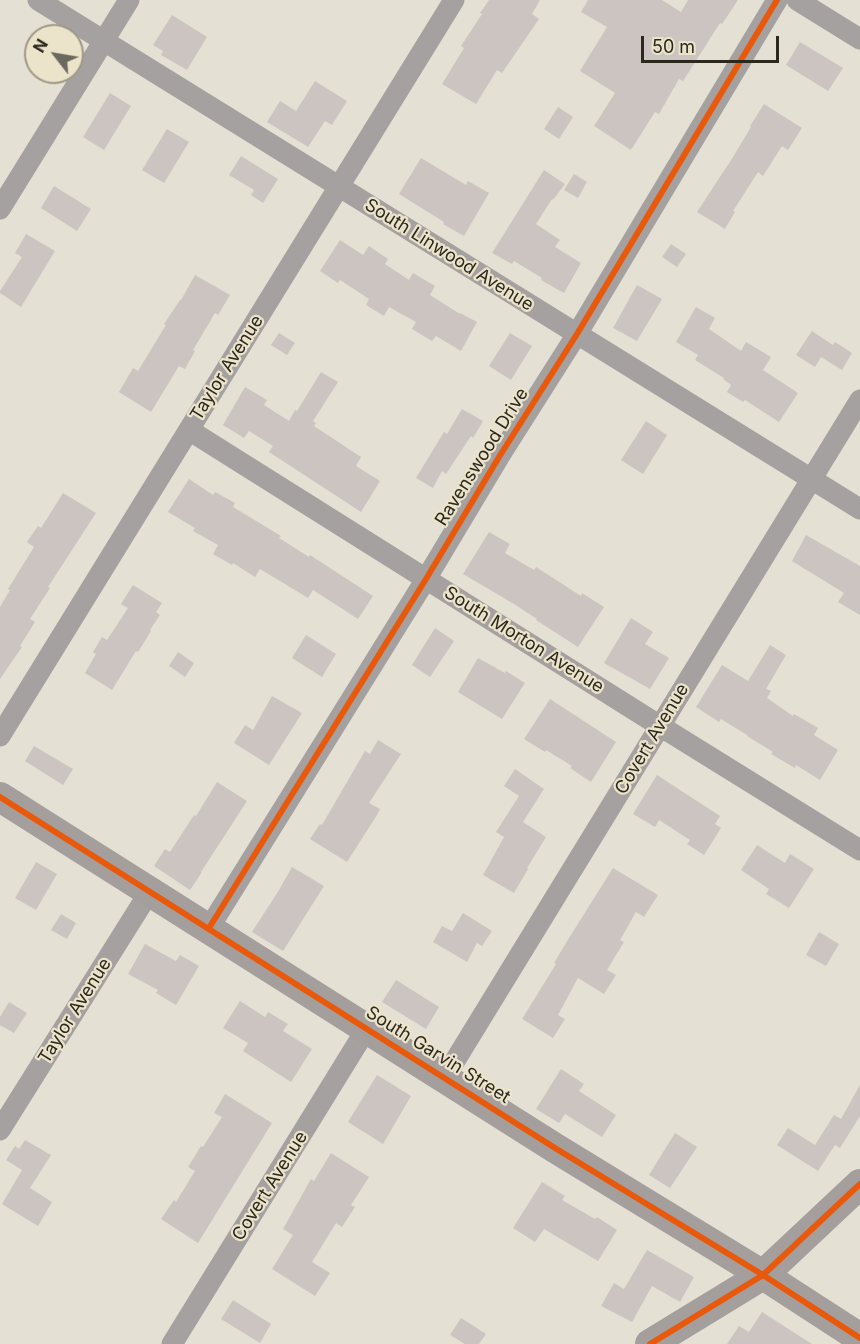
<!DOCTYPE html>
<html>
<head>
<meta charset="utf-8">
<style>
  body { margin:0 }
  #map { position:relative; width:860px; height:1344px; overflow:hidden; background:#e4e0d3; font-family:Inter,sans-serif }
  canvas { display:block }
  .north { position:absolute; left:24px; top:24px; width:60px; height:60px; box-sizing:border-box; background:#ece3cb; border:2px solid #9f9886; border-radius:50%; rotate:301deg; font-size:16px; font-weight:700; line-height:24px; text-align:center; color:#2b281e }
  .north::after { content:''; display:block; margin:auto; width:21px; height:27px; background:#6c685d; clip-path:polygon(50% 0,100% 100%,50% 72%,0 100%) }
  .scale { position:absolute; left:641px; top:36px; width:138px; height:27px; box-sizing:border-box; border:3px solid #2b281e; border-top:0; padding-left:8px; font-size:18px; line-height:21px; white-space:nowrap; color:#2b281e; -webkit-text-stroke:4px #ece3cb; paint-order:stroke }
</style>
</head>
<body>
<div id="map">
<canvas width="860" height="1344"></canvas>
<div class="north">N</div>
<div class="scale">50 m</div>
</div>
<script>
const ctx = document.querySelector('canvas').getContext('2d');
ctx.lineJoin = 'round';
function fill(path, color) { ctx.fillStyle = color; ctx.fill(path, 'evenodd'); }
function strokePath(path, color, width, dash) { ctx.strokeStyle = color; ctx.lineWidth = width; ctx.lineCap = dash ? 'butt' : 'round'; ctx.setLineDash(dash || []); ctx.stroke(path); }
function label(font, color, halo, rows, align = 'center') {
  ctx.font = font + ' Inter,sans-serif'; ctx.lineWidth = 4.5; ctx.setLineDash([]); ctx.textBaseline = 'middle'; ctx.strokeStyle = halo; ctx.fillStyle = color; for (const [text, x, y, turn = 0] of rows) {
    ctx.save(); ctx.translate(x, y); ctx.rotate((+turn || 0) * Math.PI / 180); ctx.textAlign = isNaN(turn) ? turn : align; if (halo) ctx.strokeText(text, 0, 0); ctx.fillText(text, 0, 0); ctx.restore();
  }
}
const building = new Path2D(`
  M489 0H540L532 14 539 19 502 73 497 70 476 104 442 84 464 48 461 46 482 14 480 13Z
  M588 0H662L681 12 688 0H738L722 24 720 23 683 81 679 79 659 114 655 112 631 150 594 126 615 93 580 71 607 27 581 12Z
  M172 15 207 37 187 70 161 55 163 51 153 45Z
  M800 42 843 68 828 91 786 65Z
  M315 81 347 101 332 125 325 121 308 147 267 122 280 101 296 111Z
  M110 93 131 106 104 150 83 137Z
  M764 104 802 128 788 150 782 146 763 176 758 172 733 211 735 212 725 229 697 212 733 157 751 127 750 126Z
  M558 107 573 117 559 139 544 129Z
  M167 129 189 142 164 183 142 170Z
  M241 156 278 179 263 203 251 195 254 190 229 175Z
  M421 158 466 185 468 181 489 193 464 236 443 224 444 222 399 194Z
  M544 170 565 184 553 200 552 199 536 224 560 240 555 247 581 263 564 293 541 280 542 278 514 261 512 264 492 253Z
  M574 174 587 182 578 198 564 190Z
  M54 186 91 209 77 231 41 208Z
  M26 234 55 251 21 307 0 293V291L22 257 15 253Z
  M340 240 363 255 369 246 388 259 385 264 409 280 413 273 435 286 430 295 460 314V313L477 322 461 351 436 336 432 341 412 329 416 322 389 307 384 316 366 305 369 299 340 280 338 283 320 271Z
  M671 244 686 254 677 267 662 257Z
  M195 275 230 295 218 315 215 313 193 350 195 351 185 369 179 366 151 412 119 392 133 368 138 371 166 325 164 324 180 300H181Z
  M637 285 662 299 637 341 613 328Z
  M696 307 715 318 709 329 741 351 746 342 771 357 763 370 798 393 779 422 745 400 743 402 727 392 731 385 723 379 724 378 695 360 698 355 676 342Z
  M812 331 833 345 835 342 852 353 842 370 821 357 815 367 796 355Z
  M279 333 295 343 287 355 271 345Z
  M510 333 532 346 511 380 489 366Z
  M321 372 338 382 313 421 316 423 314 426 361 457 356 466 380 481 361 512 269 452 273 446 249 431 244 438 223 425 245 387 267 400 264 405 289 421 295 410 297 411Z
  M462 409 483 421 473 438 471 436 446 474 442 471 433 488 416 478 444 432 447 434Z
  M646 421 667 435 643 474 621 460Z
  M189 479 213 495 215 492 235 503 233 507 281 536 279 538 309 557 310 555 373 596 358 619 313 590 308 598 260 569 255 577 233 563 232 565 213 554 218 545 193 531 195 528 168 512Z
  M63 493 96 513 48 587 50 588 30 619 35 622 20 646 22 647 0 679V607L10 590 8 589 34 547 27 542 38 526 41 528Z
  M489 532 510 544 505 553 534 570 536 567 581 596 582 593 604 607 578 647 536 620 537 619 514 604 463 574Z
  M806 535 860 566V615L838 602 844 593 792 561Z
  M133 585 162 603 156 612 160 615 150 630 151 631 138 652 136 651 112 690 85 673 96 654 93 652 102 637 107 640 128 608 121 604Z
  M631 618 653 632 645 644 669 658 650 689 604 663Z
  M435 628 454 641 430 677 412 665Z
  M306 635 336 654 322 677 292 658Z
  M770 645 786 655 766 689 771 691 767 698 793 716 794 714 818 728 814 735 838 750 820 780 796 765 795 768 771 754 773 752 747 736V735L721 719 719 722 696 707 722 665 748 681Z
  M178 652 194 663 185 677 169 666Z
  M478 658 505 673 506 671 525 683 502 719 458 692Z
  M272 696 302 713 269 765 234 743 245 725 253 730Z
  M550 699 616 742 591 782 570 768 572 766 546 750 545 752 524 739Z
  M378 740 401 754 369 803 380 809 377 815 347 862 310 839 320 824 322 825 365 751 370 754Z
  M34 746 73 769 63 785 25 761Z
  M515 769 544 789 523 822 546 837 527 868 528 869 514 893 483 875 504 837 496 832 519 796 504 786Z
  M657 775 720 816 715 824 721 828 704 855 687 844 690 840 659 820 655 827 633 814Z
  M217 782 247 801 201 872H202L190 890 154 866 165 849 170 852 194 815 196 816Z
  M757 845 785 863 790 854 814 869 789 908 766 894 769 889 741 870Z
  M36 862 57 874 36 910 15 898Z
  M292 867 324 886 283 951 252 932 279 890Z
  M613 868 658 895 644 917 636 912 620 940 624 942 607 970 616 975 604 994 578 978 558 1015 565 1019 553 1038 522 1019 556 964 554 963 569 938Z
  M463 913 492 931 482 946 477 943 467 962 433 942 442 926 452 931Z
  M61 914 76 923 67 939 51 930Z
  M819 932 839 944 826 966 806 955Z
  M145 944 176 961 180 955 199 966 176 1005 156 993 158 990 128 974Z
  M396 980 439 1007 426 1029 382 1002Z
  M240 1001 265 1017 268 1012 288 1024 283 1031 312 1049 291 1082 243 1051 248 1043 223 1028Z
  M9 1002 27 1013 14 1033 0 1025V1017Z
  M561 1069 584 1084 579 1091 616 1115 602 1137 565 1114 559 1123 536 1109Z
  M377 1075 411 1096 383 1144 348 1122Z
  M860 1085V1116L840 1148 835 1145 818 1171 777 1145 788 1128 815 1145 834 1115 841 1119Z
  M225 1094 272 1123 198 1243 161 1219 174 1200 176 1202 195 1171 188 1167 201 1146 203 1147 222 1117 214 1113Z
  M675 1133 697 1147 670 1188 649 1175Z
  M25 1140 51 1155 30 1188 52 1202 38 1226 2 1204 22 1170 6 1160 15 1146 19 1149Z
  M331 1153 369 1177 351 1205 355 1207 342 1227 336 1223 312 1262 330 1273 315 1296 272 1269 293 1235 283 1229 311 1179 314 1181Z
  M542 1182 565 1196 562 1200 595 1219 597 1217 617 1230 598 1261 544 1229 535 1242 513 1228Z
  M647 1250 694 1277 680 1302 652 1286 632 1322 601 1306 614 1283 624 1289Z
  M233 1300 271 1324 260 1343 221 1319Z
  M762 1312 812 1344H727L739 1326 749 1332Z
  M461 1318 486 1334 479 1344H465L450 1335Z`);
const street = new Path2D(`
  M38 0 860 509
  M797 0 860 39
  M0 209 129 0
  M189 430 660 726 860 850
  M0 736 454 0
  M209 928 426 579 499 457 577 334 777 0
  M445 1077 860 400
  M0 1130 150 891
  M172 1344 367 1028`);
const secondary = new Path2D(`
  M0 797 555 1148 763 1275 860 1338
  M650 1344 763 1275 860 1184`);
const cycleway = new Path2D(`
  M0 797 555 1148 763 1275 860 1338
  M209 928 426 579 499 457 577 334 777 0
  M650 1344 763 1275 860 1184`);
const streetNames = [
  ["South Linwood Avenue",449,255,32],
  ["Taylor Avenue",227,368,-58],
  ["Ravenswood Drive",482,457,-58],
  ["South Morton Avenue",524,640,32],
  ["Covert Avenue",652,739,-59],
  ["Taylor Avenue",75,1011,-58],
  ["South Garvin Street",438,1055,32],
  ["Covert Avenue",270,1186,-58]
];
fill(building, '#ccc4c1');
strokePath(street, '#a5a1a0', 21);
strokePath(secondary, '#a49f9d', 30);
strokePath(cycleway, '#e8590c', 6);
label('18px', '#2b281e', '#ece3cb', streetNames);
</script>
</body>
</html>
